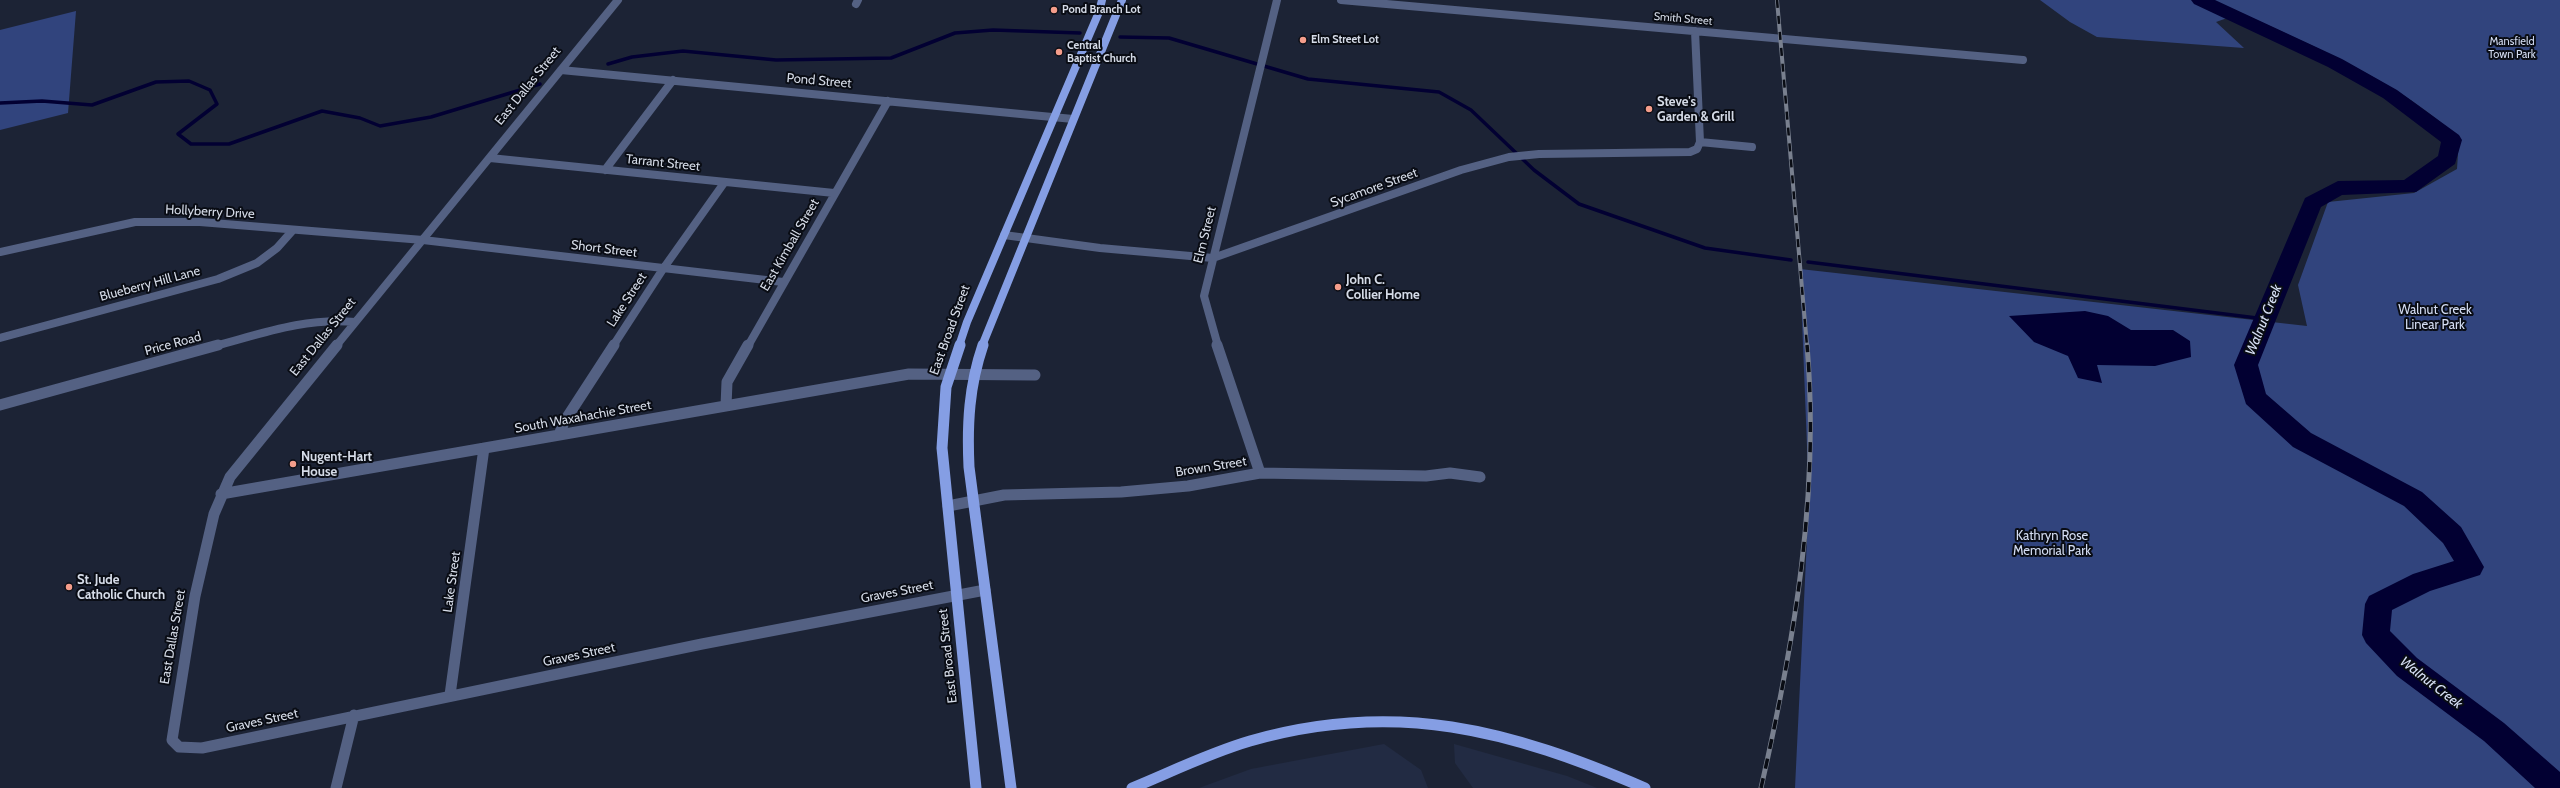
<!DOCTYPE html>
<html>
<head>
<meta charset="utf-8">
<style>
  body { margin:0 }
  canvas { display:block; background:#1c2335 }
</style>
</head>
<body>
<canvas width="2560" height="788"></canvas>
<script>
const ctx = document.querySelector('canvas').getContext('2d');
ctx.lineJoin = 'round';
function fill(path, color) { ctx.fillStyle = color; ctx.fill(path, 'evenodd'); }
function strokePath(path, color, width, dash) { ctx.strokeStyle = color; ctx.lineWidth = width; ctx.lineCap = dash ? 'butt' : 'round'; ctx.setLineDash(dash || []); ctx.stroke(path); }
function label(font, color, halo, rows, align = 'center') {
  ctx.font = font + ' Cabin,sans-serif'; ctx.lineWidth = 4; ctx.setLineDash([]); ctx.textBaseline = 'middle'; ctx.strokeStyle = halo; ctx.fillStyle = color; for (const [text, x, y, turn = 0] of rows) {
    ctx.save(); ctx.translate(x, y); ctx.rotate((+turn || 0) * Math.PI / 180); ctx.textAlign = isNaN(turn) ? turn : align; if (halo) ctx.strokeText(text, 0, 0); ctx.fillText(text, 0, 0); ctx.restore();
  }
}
const built = new Path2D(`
  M1384 744 1421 770 1428 788H1199L1251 769Z
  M1454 744 1567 776 1597 788H1473L1455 763Z`);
const green = new Path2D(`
  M2040 0H2560V788H1795L1809 497 1800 269 2307 326 2298 285 2328 202 2414 193 2457 169 2459 139C2404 84 2311 45 2241 13L2216 22 2244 48 2097 37 2070 22Z
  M76 11 68 113 0 130V30Z`);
const water = new Path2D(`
  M2085 311 2108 316 2131 330H2173L2190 341 2191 357 2155 366 2097 365 2102 383 2078 378 2068 356 2034 342 2009 316Z`);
const stream = new Path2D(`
  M1120 37 1169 38 1308 79 1439 92 1471 110 1534 170 1579 204 1705 248 1791 260
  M608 64 632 57 683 51 776 60 891 58 955 33 993 30 1080 33
  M0 103 42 101 92 105 156 82 189 81 210 90 217 104 178 134 191 144H229L322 111 360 118 380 126 431 117 540 84
  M1808 262 2265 319`);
const river = new Path2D(`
  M2191 0H2215L2342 59 2397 90 2459 135 2462 140 2455 164 2416 192 2342 195 2321 207 2258 365 2266 394 2311 433 2422 492 2461 527 2484 567 2480 575 2430 591 2392 610 2390 631 2417 658 2504 723 2560 772V788H2535L2484 741 2397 676 2366 643 2362 635 2365 604 2369 596 2413 574 2454 561 2443 543 2404 506 2293 447 2246 404 2234 365 2305 198 2338 181 2404 180 2438 156 2441 142 2383 98 2328 67 2194 4Z`);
const minorFar1 = new Path2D(`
  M1341 0 2023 60
  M856 4 858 0
  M561 70 1073 119
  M1700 142 1752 147
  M490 158 834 193
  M605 170 673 80
  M1004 235 1100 248 1213 258 1461 170 1509 157 1539 154 1690 152 1697 149 1700 142 1695 31
  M0 252 135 222H200L423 240 783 282
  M0 338 218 279 257 263 277 248 293 230
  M215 346C264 333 303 318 355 322
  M336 346 618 0
  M613 346 663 269 724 183
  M748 346 888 101
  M1218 346 1204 296 1277 0`);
const minor = new Path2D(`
  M337 345 230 477 214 514 195 596 172 740 179 747 202 748 702 644 985 590
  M1217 345 1260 473
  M0 405 218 345
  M726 406 727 382 748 345
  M559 435 564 422 614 345
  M221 494 909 374 1035 375
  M948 506 1004 495 1121 492 1188 486 1260 473 1426 476 1450 473 1480 477
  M450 695 484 448
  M336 788 354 715`);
const majorFar1 = new Path2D(`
  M959 346 967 322 1099 12 1102 0
  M982 346 1122 0`);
const major = new Path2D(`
  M960 345 946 387 942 448 976 788
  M983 345C969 386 967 424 969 467L1011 788
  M1132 788C1171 772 1209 753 1250 741 1396 699 1510 730 1645 788`);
const railFar1 = new Path2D(`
  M1777 0 1807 346`);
const rail = new Path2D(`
  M1761 788C1794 643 1820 494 1807 345`);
const markers = [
  [1054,10,4,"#f49d8b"],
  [1303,40,4,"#f49d8b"],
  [1059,52,4,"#f49d8b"],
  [1649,109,4,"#f49d8b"],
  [1338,287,4,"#f49d8b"],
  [293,464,4,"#f49d8b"],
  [69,587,4,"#f49d8b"]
];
const farPoinames = [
  ["Pond Branch Lot",1062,10],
  ["Elm Street Lot",1311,40],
  ["Central",1067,46],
  ["Baptist Church",1067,59]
];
const farStreetnames = [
  ["Smith Street",1683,19,5]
];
const farParknames = [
  ["Mansfield",2512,42],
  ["Town Park",2512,55]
];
const streetNames = [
  ["Pond Street",819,81,5],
  ["East Dallas Street",528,86,-51],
  ["Tarrant Street",663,163,6],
  ["Sycamore Street",1374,188,-20],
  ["Hollyberry Drive",210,212,3],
  ["Elm Street",1205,235,-76],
  ["East Kimball Street",790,245,-60],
  ["Short Street",604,249,7],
  ["Blueberry Hill Lane",150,284,-15],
  ["Lake Street",627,300,-57],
  ["East Broad Street",950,330,-70],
  ["East Dallas Street",323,337,-51],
  ["Price Road",173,344,-15],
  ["South Waxahachie Street",583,417,-10],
  ["Brown Street",1211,467,-9],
  ["Lake Street",452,582,-82],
  ["Graves Street",897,592,-11],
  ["East Dallas Street",173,637,-80],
  ["Graves Street",579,655,-12],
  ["East Broad Street",948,656,-96],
  ["Graves Street",262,721,-12]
];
const poiNames = [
  ["Steve's",1657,102],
  ["Garden & Grill",1657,117],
  ["John C.",1346,280],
  ["Collier Home",1346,295],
  ["Nugent-Hart",301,457],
  ["House",301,472],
  ["St. Jude",77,580],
  ["Catholic Church",77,595]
];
const parkNames = [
  ["Walnut Creek",2435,310],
  ["Linear Park",2435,325],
  ["Kathryn Rose",2052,536],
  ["Memorial Park",2052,551]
];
const waterNames = [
  ["Walnut Creek",2264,320,-68],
  ["Walnut Creek",2431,683,38]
];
fill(built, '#222b43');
fill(green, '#31447d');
fill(water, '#020032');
strokePath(stream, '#020032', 3.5);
fill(river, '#020032');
strokePath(minorFar1, '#546183', 8);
strokePath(minor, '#546183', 11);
strokePath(majorFar1, '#859ee4', 8);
strokePath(major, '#859ee4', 11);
strokePath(railFar1, '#79808f', 4);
strokePath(rail, '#79808f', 5);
strokePath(railFar1, '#090c14', 2.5, [8]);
strokePath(rail, '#090c14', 3.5, [10]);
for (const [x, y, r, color] of markers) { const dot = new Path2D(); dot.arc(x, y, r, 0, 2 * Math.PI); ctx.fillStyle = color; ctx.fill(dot); strokePath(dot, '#090c14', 1.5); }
label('bold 11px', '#d5dbe7', '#090c14', farPoinames, 'left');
label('11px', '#d5dbe7', '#090c14', farStreetnames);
label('11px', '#d4ddf3', '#090c14', farParknames);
label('13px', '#d5dbe7', '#090c14', streetNames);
label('bold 13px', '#d5dbe7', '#090c14', poiNames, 'left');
label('13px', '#d4ddf3', '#090c14', parkNames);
label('italic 14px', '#d7e0f5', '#090c14', waterNames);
</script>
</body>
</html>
